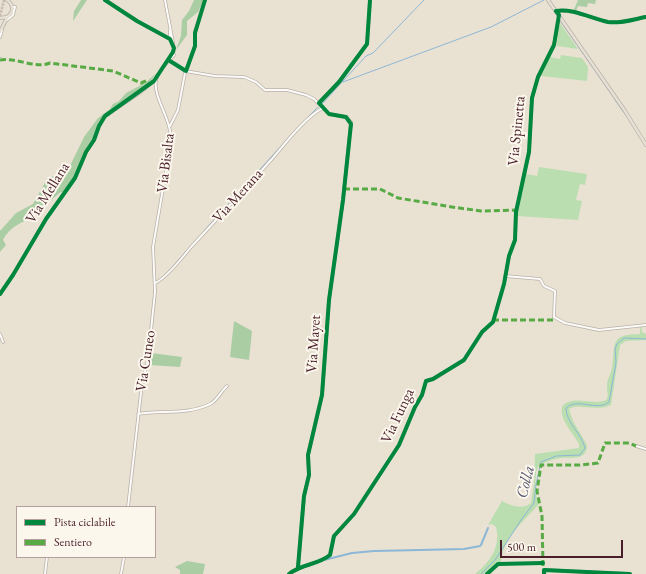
<!DOCTYPE html>
<html>
<head>
<meta charset="utf-8">
<style>
  body { margin:0 }
  #map { position:relative; width:646px; height:574px; overflow:hidden; background:#e9e2d3; font-family:"EB Garamond",serif }
  canvas { display:block }
  .legend { position:absolute; left:16px; top:506px; width:140px; height:52px; box-sizing:border-box; background:#fbf7ec; border:1px solid #b4a19f; margin:0; padding:5px 7px; list-style:none; font-size:12px; color:#4a1f2b }
  .legend li { display:flex; align-items:center; gap:8px; height:20px }
  .legend b { width:20px; border:1px solid #b4a19f }
  .scale { position:absolute; left:500px; top:540px; width:123px; height:18px; box-sizing:border-box; border:2px solid #4a1f2b; border-top:0; padding-left:5px; font-size:12px; line-height:14px; white-space:nowrap; color:#4a1f2b; -webkit-text-stroke:3px #fbf7ec; paint-order:stroke }
</style>
</head>
<body>
<div id="map">
<canvas width="646" height="574"></canvas>
<ul class="legend">
<li><b style="height:5px;background:#00873e"></b>Pista ciclabile</li>
<li><b style="height:5px;background:#57aa44"></b>Sentiero</li>
</ul>
<div class="scale">500 m</div>
</div>
<script>
const ctx = document.querySelector('canvas').getContext('2d');
ctx.lineJoin = 'round';
function fill(path, color) { ctx.fillStyle = color; ctx.fill(path, 'evenodd'); }
function strokePath(path, color, width, dash) { ctx.strokeStyle = color; ctx.lineWidth = width; ctx.lineCap = dash ? 'butt' : 'round'; ctx.setLineDash(dash || []); ctx.stroke(path); }
function label(font, color, halo, rows, align = 'center') {
  ctx.font = font + ' "EB Garamond",serif'; ctx.lineWidth = 4; ctx.setLineDash([]); ctx.textBaseline = 'middle'; ctx.strokeStyle = halo; ctx.fillStyle = color; for (const [text, x, y, turn = 0] of rows) {
    ctx.save(); ctx.translate(x, y); ctx.rotate((+turn || 0) * Math.PI / 180); ctx.textAlign = isNaN(turn) ? turn : align; if (halo) ctx.strokeText(text, 0, 0); ctx.fillText(text, 0, 0); ctx.restore();
  }
}
const green = new Path2D(`
  M558 20 578 49 557 46Z
  M561 55 582 58 588 67 587 81 541 76 550 57 560 59Z
  M539 167 587 174 585 185 580 184 576 200 582 201 578 220 517 216 526 174 537 176Z
  M640 326H641L642 332 646 334V340L626 341 620 345 611 405C598 412 577 403 569 409L573 421 587 445C587 461 572 457 561 458 554 459 546 462 539 465L536 472 535 492 539 504C525 520 502 539 501 562L486 574H475C490 562 501 547 496 527L492 524 488 525 502 501C511 506 522 510 531 503L534 483 535 454 579 448V444C573 433 557 417 563 405 575 395 593 406 606 400 610 395 606 391 607 386 607 379 611 374 612 368 616 345 608 334 640 334Z`);
const forest = new Path2D(`
  M81 0H87L73 21 74 11Z
  M194 0H204L198 12 187 21V35L176 50 181 36 182 20 189 11Z
  M578 0H596L595 4 588 3 587 7 578 6 576 11 580 12V14L573 12Z
  M159 71 144 88 103 117 93 139 85 152 76 175 64 192H61L41 208 31 213 25 221C17 224 7 231 3 240L6 245 0 252V231L16 213 33 204 47 179 68 170 84 137 98 118 110 109 113 104 119 101 126 93 145 83Z
  M234 321 252 331 249 360 230 357Z
  M151 353 182 357 180 367 149 365Z
  M187 561 205 564 203 574H180V570L175 567Z`);
const stream = new Path2D(`
  M559 19 614 98
  M343 82 491 27 544 0
  M615 100 632 124
  M322 104 366 56 373 53 424 0
  M304 121 318 107
  M203 232 292 134
  M166 274 199 237
  M481 574 495 560 521 520 534 503 536 484 541 462 556 456 580 455 585 448C582 434 566 423 566 408 578 397 596 412 609 402L616 363 615 349 617 344 624 338 646 339`);
const canal = new Path2D(`
  M481 545 488 528
  M375 551 464 549 480 546
  M324 560 352 553 374 551`);
const majorTunnel = new Path2D(`
  M0 16 4 0`);
const minor = new Path2D(`
  M105 0 137 21 170 39 173 47
  M556 11C573 8 592 19 608 22 621 24 634 19 646 17
  M7 20 13 15 15 7H12
  M0 37 2 30
  M170 39V30
  M0 59H1
  M170 61 185 71 215 76 244 77 256 82 265 90H287L306 95 314 99 329 114 346 117 351 122 343 200 329 300 322 395 308 455 309 475 304 496 298 567
  M164 66 174 55 173 52
  M319 103 339 82 367 44 370 0
  M170 126 178 110 185 73 195 46V31L205 0
  M505 276 540 279 544 286 555 291 554 317 565 323 599 330 646 325
  M155 283C165 279 183 257 191 247 218 218 245 189 271 160 284 145 305 117 323 108
  M0 294 13 275 46 219 75 178 86 152 94 140 99 126 105 116 141 92 155 80
  M0 334 3 342
  M138 414C161 410 188 415 210 404 217 401 221 391 227 386
  M636 446 646 449
  M128 507 142 384 148 359 155 292 153 247 171 141C172 120 153 97 156 81 158 68 171 61 174 48L165 0
  M45 574 47 557
  M121 574 124 557
  M289 574C301 564 318 565 330 555L334 536 354 514 399 445 415 407 422 395 426 381 433 379 464 360 482 332 493 322 504 284 509 256 515 240 516 212 529 152 532 98 538 77 554 45 559 16
  M544 574V570L630 574`);
const major = new Path2D(`
  M548 0 625 111 646 145
  M0 18 7 17C14 12 14 5 7 0
  M0 32 7 18`);
const quiet = new Path2D(`
  M0 60C16 57 35 69 50 63L113 71 141 83 148 80
  M344 189H380L398 198 452 207 481 211 517 210
  M493 320H556
  M543 566 542 516 537 491 541 465H580L598 463 605 443H629L636 446`);
const cycleway = new Path2D(`
  M556 11C573 8 592 19 608 22 621 24 634 19 646 17
  M170 61 186 71 195 46V33L205 0
  M0 294 13 275 46 219 75 178 86 152 94 140 99 126 105 116 154 81 173 52 174 48 170 39 137 21 105 0
  M298 567 304 496 309 475 308 455 322 395 329 300 343 200 351 124 346 117 329 114 319 103 339 82 367 44 370 0
  M289 574C301 564 318 565 330 555L334 536 354 514 399 445 415 407 422 395 426 381 433 379 464 360 482 332 493 322 504 284 509 256 515 240 516 212 529 152 532 98 538 77 554 45 559 15 556 11
  M487 574 498 564 543 563
  M544 574V570L630 574`);
const streetNames = [
  ["Via Spinetta",517,131,-84],
  ["Via Bisalta",166,163,-83],
  ["Via Mellana",48,193,-58],
  ["Via Merana",238,196,-48],
  ["Via Mayet",314,344,-86],
  ["Via Cuneo",146,361,-81],
  ["Via Funga",398,416,-65]
];
const waterNames = [
  ["Colla",526,482,-76]
];
fill(green, '#bbdeb0');
fill(forest, '#abcda4');
strokePath(stream, '#8db7d6', 1);
strokePath(canal, '#8db7d6', 2);
strokePath(majorTunnel, '#c9bbb1', 2.5, [2.5, 1]);
strokePath(minor, '#b9b0a9', 3.5);
strokePath(major, '#b9b0a9', 4);
strokePath(minor, '#fcfbf8', 2);
strokePath(major, '#e6e1d4', 2.5);
strokePath(quiet, '#57aa44', 3, [6, 3]);
strokePath(cycleway, '#00873e', 4);
label('15px', '#4a1f2b', '#fbf7ec', streetNames);
label('italic 16px', '#555470', '#fbf7ec', waterNames);
</script>
</body>
</html>
